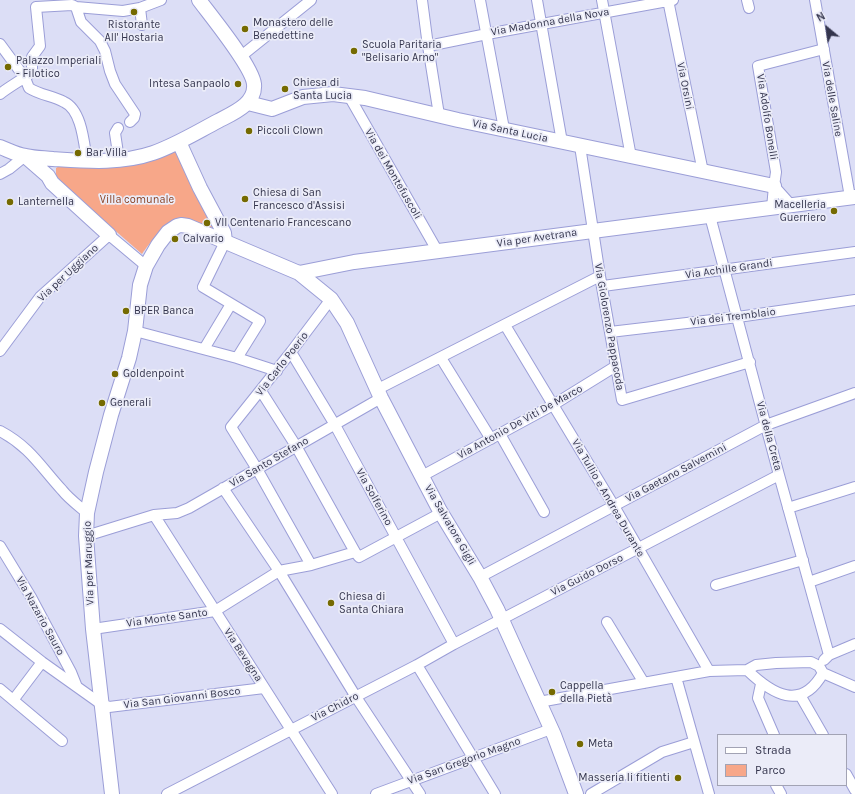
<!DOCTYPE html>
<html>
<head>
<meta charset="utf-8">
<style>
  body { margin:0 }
  #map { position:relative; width:855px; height:794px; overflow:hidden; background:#dcdef6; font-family:Karla,sans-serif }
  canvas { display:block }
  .legend { position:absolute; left:717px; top:734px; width:130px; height:52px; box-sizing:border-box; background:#ebecf8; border:1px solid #a2a3b4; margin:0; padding:5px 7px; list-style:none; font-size:12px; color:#34354d }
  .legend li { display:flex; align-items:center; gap:8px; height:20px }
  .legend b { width:20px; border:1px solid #a2a3b4 }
  .north { position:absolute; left:807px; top:8px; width:40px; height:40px; -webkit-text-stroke:3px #ebecf8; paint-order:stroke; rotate:331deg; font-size:11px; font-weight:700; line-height:16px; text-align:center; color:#34354d }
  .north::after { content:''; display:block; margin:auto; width:14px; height:18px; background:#34354d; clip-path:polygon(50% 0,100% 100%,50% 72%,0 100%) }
</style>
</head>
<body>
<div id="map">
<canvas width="855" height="794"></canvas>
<ul class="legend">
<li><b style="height:5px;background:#fff"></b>Strada</li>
<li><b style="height:11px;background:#f7a789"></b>Parco</li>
</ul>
<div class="north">N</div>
</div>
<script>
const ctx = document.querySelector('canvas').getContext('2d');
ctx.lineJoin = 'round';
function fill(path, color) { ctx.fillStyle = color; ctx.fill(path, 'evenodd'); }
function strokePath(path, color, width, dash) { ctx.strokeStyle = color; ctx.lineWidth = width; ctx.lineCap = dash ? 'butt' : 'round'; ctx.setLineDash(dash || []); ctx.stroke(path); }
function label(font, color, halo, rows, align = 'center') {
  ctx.font = font + ' Karla,sans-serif'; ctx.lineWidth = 3.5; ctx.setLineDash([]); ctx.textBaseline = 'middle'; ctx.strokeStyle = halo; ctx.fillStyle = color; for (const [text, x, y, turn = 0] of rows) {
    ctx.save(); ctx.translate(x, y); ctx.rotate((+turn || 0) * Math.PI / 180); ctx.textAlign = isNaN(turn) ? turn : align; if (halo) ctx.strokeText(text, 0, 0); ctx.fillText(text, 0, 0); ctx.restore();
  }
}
const green = new Path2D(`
  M177 151 214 228C204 227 194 220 184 219 169 216 150 243 142 254L80 200 56 176V168L61 165Z`);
const street = new Path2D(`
  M422 0 428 46 439 115
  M480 0 504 129
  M537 0 562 142
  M602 0 631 157
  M668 0 703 172
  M747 0 749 8
  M815 0 850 197
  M36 7 72 5 76 7 123 11 140 8 161 0
  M76 7 81 22 100 41 105 51 110 71 115 84 135 114 134 118 130 122
  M140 8 142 25
  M0 44 25 78 29 88C40 95 53 96 64 102 82 110 84 144 87 161
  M428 46 487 34 673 0
  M240 57 311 0
  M0 94C10 86 22 80 32 72V57L40 46 36 7
  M349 96 438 252
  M118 128 115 133 119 160
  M580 146 600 276 622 400 750 362
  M0 174 9 169 25 156
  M774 186 776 172 758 66 824 49
  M772 208 774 186 791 205
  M710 216 779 475 829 655
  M225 242 203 287 260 321 237 358
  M603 286 855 252
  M505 325 614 506 709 671
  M135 331 237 358 277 371
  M610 332 738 317 855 300
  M204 349 231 304
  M0 351 40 297 109 235 146 266
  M291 352 335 425 454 644
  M441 358 491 439
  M378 389 600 276
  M261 391 296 446 355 552
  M0 431C30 447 40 466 62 490 69 499 79 506 87 513
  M500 434 544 512
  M422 476 553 405 616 366
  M223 488 279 571 311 565 257 469 231 427 291 352 331 299
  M788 508 855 487
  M154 515 332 794
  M86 536 154 515 177 513 189 508 381 398
  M0 546 31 597 71 672 77 687
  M311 565 355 552 359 557 441 513
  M480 577 766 425 855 393
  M809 582 855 566
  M716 585 803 560
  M607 622 644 683
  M0 629 42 662 101 704 109 707 264 688
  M93 629 215 611 279 571 356 697 420 794
  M824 660 829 655 855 644
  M417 665 495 794
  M823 673C801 712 772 694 747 670L756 665 776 663 811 662 819 666 823 673 855 687
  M676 677 709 794
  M761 684 758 698 774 735
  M0 689 62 741
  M800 695 823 735
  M14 699 42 662
  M539 702 709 671 747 670
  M846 774 855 790
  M776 785 781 794
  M167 794 417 665 454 644 779 475
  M376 794 551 729
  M591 794 662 752 694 742`);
const secondary = new Path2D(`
  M248 103 272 109 303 97 333 94 365 98 458 120 774 186
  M179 142 200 188 224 233 225 242
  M0 147C8 150 17 155 26 156 35 158 44 158 53 159 86 161 121 164 153 153 176 145 197 132 218 121 233 113 256 104 254 84 252 66 211 16 199 0
  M25 156 48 176 52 183 109 235
  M299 273 354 262 855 197
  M112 794 93 629 86 536 87 513 96 472 111 415 129 358 135 331 140 285 146 266 158 245 168 232 177 226 181 225 188 226 299 273 331 299 347 323 381 398 440 511 480 577 497 609 554 735 576 794`);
const markers = [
  [134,12,4,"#756a01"],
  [245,29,4,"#756a01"],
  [354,51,4,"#756a01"],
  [8,67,4,"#756a01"],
  [238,84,4,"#756a01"],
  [285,89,4,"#756a01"],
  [249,131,4,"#756a01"],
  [78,153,4,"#756a01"],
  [245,199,4,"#756a01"],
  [10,202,4,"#756a01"],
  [834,211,4,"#756a01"],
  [207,223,4,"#756a01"],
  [175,239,4,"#756a01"],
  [126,311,4,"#756a01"],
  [115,374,4,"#756a01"],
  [102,403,4,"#756a01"],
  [331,603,4,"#756a01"],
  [552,692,4,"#756a01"],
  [580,744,4,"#756a01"],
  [678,778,4,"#756a01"]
];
const streetNames = [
  ["Via Madonna della Nova",550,22,-10],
  ["Via Orsini",685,86,79],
  ["Via delle Saline",832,99,80],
  ["Via Adolfo Bonelli",767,117,81],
  ["Via Santa Lucia",510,131,12],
  ["Via dei Montefuscoli",393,174,60],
  ["Via per Avetrana",537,238,-8],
  ["Via Achille Grandi",729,269,-8],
  ["Via per Uggiano",68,273,-43],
  ["Via dei Tremblaio",733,317,-7],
  ["Via Giolorenzo Pappacoda",609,327,80],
  ["Via Carlo Poerio",282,364,-52],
  ["Via Antonio De Viti De Marco",520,422,-29],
  ["Via della Creta",769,436,75],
  ["Via Santo Stefano",269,462,-30],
  ["Via Gaetano Salvemini",676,473,-28],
  ["Via Solferino",374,497,61],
  ["Via Tullio e Andrea Durante",608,498,60],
  ["Via Salvatore Gigli",450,525,60],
  ["Via per Maruggio",89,563,-92],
  ["Via Guido Dorso",587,575,-27],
  ["Via Nazario Sauro",40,616,61],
  ["Via Monte Santo",167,618,-8],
  ["Via Bevagna",243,655,57],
  ["Via San Giovanni Bosco",182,698,-7],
  ["Via Chidro",335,707,-27],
  ["Via San Gregorio Magno",464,761,-20]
];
const poiNames = [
  ["Monastero delle",253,23],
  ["Benedettine",253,36],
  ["Ristorante",134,25,"center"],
  ["All' Hostaria",134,38,"center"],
  ["Scuola Paritaria",362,45],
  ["\"Belisario Arno\"",362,58],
  ["Palazzo Imperiali",16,61],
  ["- Filotico",16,74],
  ["Chiesa di",293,83],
  ["Santa Lucia",293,96],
  ["Intesa Sanpaolo",230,84,"right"],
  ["Piccoli Clown",257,131],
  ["Bar Villa",86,153],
  ["Chiesa di San",253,193],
  ["Francesco d'Assisi",253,206],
  ["Lanternella",18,202],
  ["Macelleria",826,205,"right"],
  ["Guerriero",826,218,"right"],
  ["VII Centenario Francescano",215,223],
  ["Calvario",183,239],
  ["BPER Banca",134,311],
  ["Goldenpoint",123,374],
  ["Generali",110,403],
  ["Chiesa di",339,597],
  ["Santa Chiara",339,610],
  ["Cappella",560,686],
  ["della Pietà",560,699],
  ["Meta",588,744],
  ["Masseria li fitienti",670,778,"right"]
];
const parkNames = [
  ["Villa comunale",137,200]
];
fill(green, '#f7a789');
strokePath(street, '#9b9ed7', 12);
strokePath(secondary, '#9b9ed7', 16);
strokePath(street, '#fff', 10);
strokePath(secondary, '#fff', 14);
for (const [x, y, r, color] of markers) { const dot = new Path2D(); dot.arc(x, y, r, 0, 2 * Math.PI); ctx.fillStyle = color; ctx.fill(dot); strokePath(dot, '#ebecf8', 1.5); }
label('11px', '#34354d', '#ebecf8', streetNames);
label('11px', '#34354d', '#ebecf8', poiNames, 'left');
label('11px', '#883f20', '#ebecf8', parkNames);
</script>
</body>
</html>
